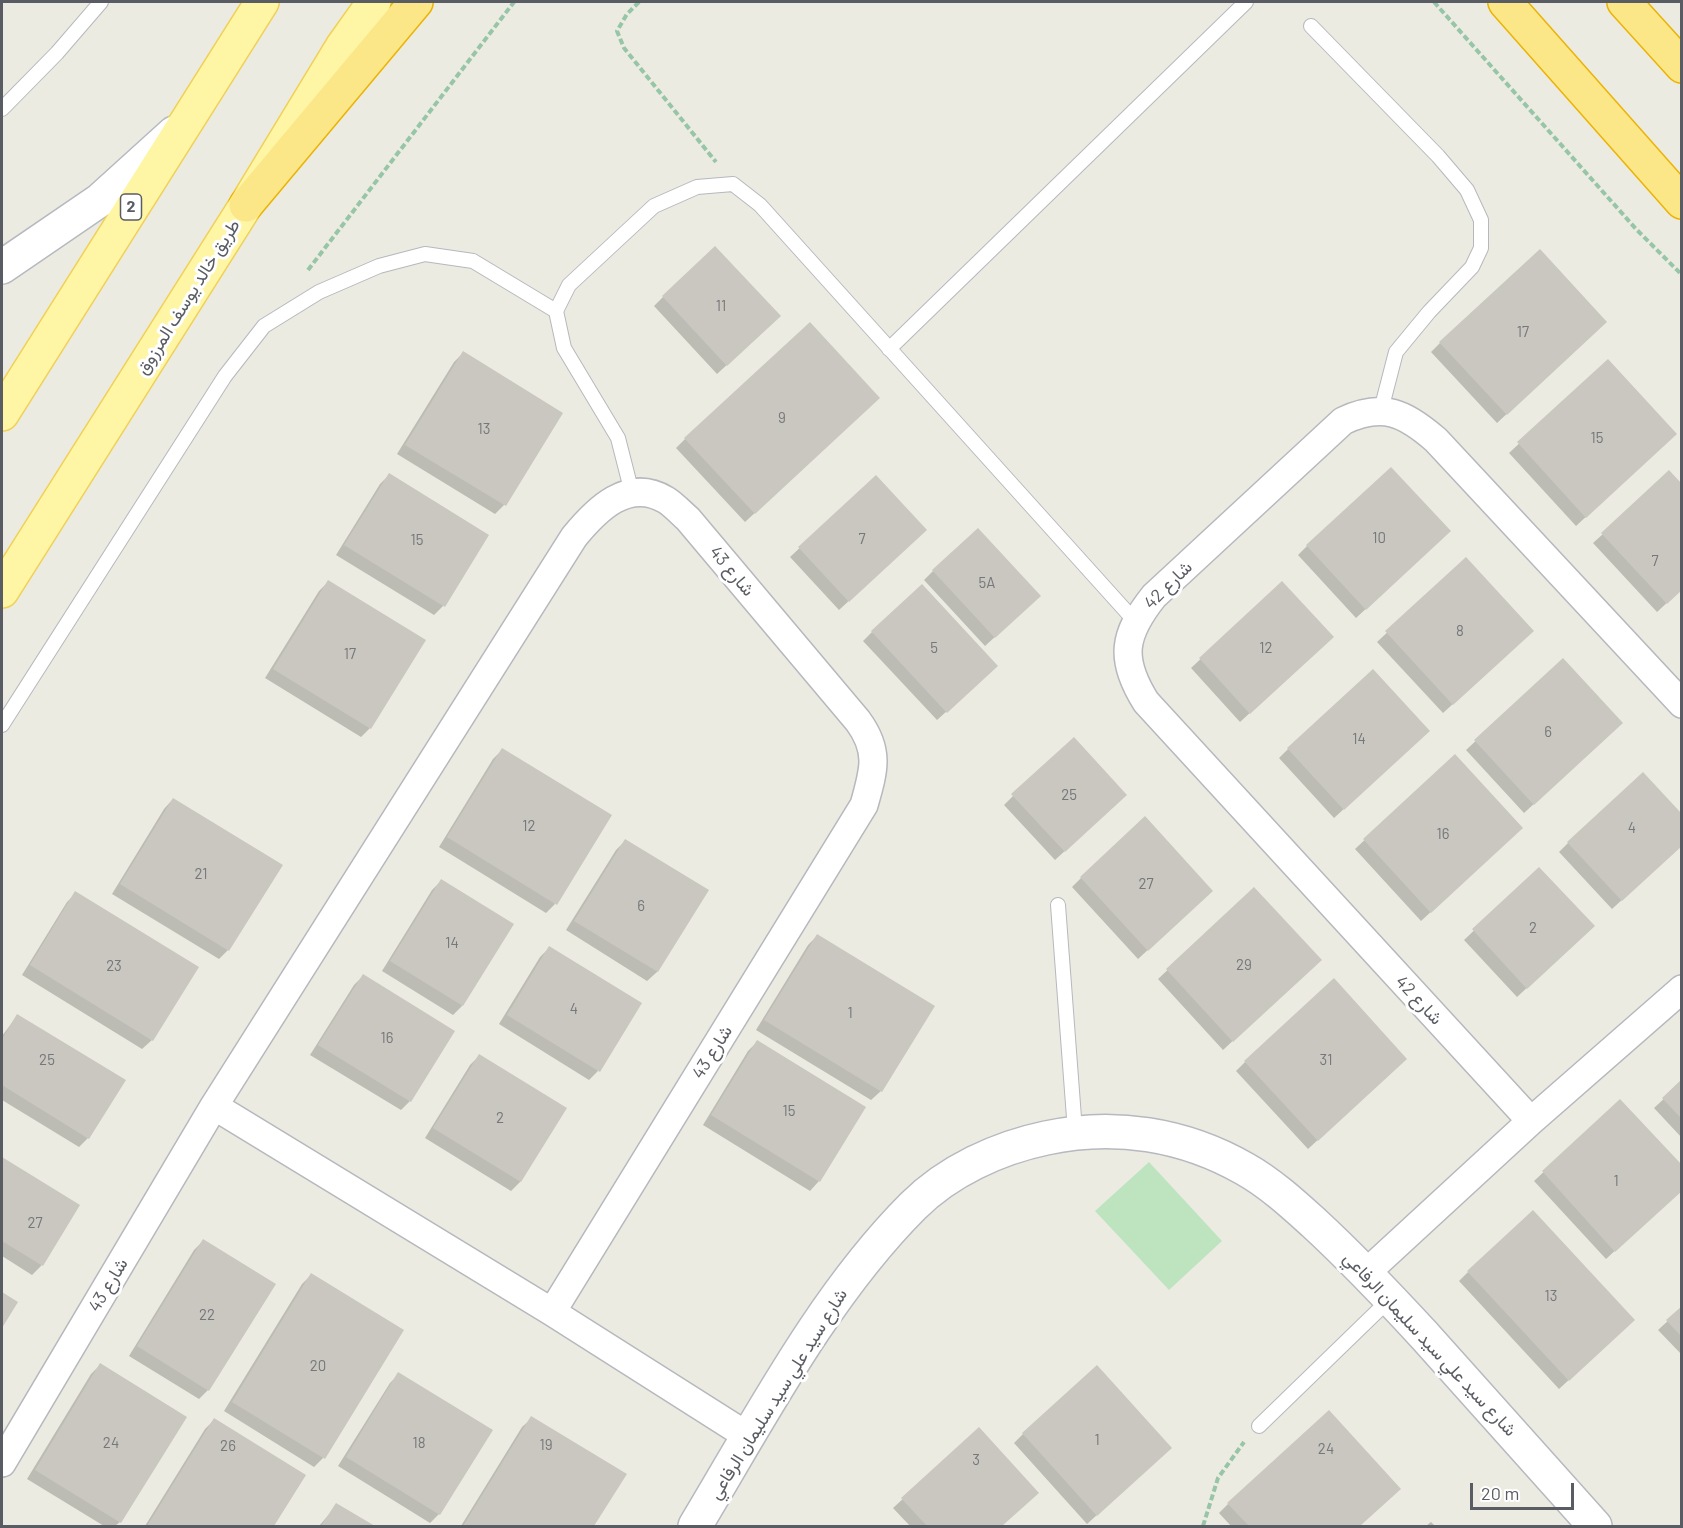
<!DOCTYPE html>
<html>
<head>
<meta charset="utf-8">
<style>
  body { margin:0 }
  #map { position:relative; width:1683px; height:1528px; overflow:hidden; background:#ecebe1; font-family:Barlow,sans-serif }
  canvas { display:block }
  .frame { position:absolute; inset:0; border:3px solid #595c62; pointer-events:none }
  .scale { position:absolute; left:1470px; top:1483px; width:104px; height:27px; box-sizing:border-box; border:3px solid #595c62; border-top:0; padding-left:8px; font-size:18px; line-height:21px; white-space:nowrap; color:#595c62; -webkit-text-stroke:4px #fff; paint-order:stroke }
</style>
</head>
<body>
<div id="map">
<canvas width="1683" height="1528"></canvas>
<div class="frame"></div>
<div class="scale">20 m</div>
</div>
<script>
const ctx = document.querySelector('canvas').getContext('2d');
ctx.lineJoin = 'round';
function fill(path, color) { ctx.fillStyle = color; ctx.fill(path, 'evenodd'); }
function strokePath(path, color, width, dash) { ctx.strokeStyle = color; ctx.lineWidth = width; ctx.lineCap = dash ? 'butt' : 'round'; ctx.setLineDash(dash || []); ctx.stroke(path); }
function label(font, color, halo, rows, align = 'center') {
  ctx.font = font + ' Barlow,Vazirmatn,sans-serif'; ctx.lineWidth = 6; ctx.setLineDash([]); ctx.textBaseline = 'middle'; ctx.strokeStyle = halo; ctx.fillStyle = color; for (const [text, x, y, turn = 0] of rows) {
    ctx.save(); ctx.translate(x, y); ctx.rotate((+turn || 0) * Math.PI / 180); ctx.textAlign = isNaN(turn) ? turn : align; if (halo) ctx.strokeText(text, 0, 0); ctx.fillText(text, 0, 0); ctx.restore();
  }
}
const green = new Path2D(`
  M1149 1162 1222 1241 1169 1290 1095 1211Z`);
const shadow = new Path2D(`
  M663 297 770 325 717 374 654 306Z
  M1596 331 1497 423 1431 352 1440 343Z
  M463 353 504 505 495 514 397 454 454 362Z
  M1608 361 1666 443 1576 526 1509 453Z
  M869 407 745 522 676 448 685 439Z
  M389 475 487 536 443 606 434 615 336 555 380 484Z
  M876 477 916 539 839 610 790 557Z
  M1603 534 1682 589 1657 612 1593 543Z
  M1440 540 1356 618 1298 555 1307 546Z
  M1466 559 1523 640 1443 713 1377 642Z
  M933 571 1030 605 985 646 924 580Z
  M328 582 370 728 361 737 265 678 319 591Z
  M1282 583 1323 646 1240 722 1191 668Z
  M872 632 987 675 937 720 863 641Z
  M1563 660 1612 732 1524 813 1466 750Z
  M1419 740 1334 818 1279 758 1288 749Z
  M502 750 555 904 546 913 439 847 493 759Z
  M1455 756 1512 837 1421 921 1355 849Z
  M1013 796 1116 804 1055 860 1004 805Z
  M173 799 228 950 219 959 112 894 164 809Z
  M625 841 706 891 657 972 647 981 566 930 616 850Z
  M1568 843 1682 845 1612 909 1559 852Z
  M1539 869 1584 935 1517 997 1464 940Z
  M1081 878 1202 900 1138 959 1072 887Z
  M441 881 462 1006 453 1015 382 971 432 890Z
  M1254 889 1310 969 1223 1050 1158 979Z
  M76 893 152 1040 142 1049 22 975 67 902Z
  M817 936 933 1007 881 1091 871 1100 756 1030 808 945Z
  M549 948 598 1071 589 1080 499 1024 540 957Z
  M363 976 410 1101 401 1110 310 1055 354 985Z
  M17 1016 88 1138 79 1147 2 1100V1036Z
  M757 1042 819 1181 810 1191 703 1125 748 1051Z
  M479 1056 565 1109 520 1182 511 1191 425 1138 470 1065Z
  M1245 1062 1396 1068 1308 1149 1236 1071Z
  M1682 1082V1138L1654 1108Z
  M1620 1101 1682 1189 1606 1259 1534 1181Z
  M2 1159 78 1206 41 1266 32 1275 2 1256Z
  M203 1241 208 1390 199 1399 129 1356 194 1250Z
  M1468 1272 1624 1329 1559 1389 1459 1281Z
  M311 1275 323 1458 314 1467 224 1411 302 1284Z
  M1682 1308V1355L1658 1330Z
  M100 1365 120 1522 115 1526H104L27 1479 91 1374Z
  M399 1374 439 1514 430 1523 338 1466 390 1383Z
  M532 1418 625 1474 593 1526H461L522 1427Z
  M214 1420 304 1475 272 1526H145L205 1429Z
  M979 1429 1028 1502 1001 1526H910L893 1508Z
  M1023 1434 1161 1457 1087 1524 1014 1443Z
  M1390 1498 1359 1526H1231L1219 1513 1228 1504Z
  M337 1505 372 1526H319Z
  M1431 1522 1435 1526H1426Z`);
const building = new Path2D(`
  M715 246 781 316 727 366 662 296Z
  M1540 249 1607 322 1507 415 1439 342Z
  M810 322 880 398 755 514 684 438Z
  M463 351 563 413 506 506 405 445Z
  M1608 359 1677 434 1586 518 1517 442Z
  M1391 467 1451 531 1366 610 1306 545Z
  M1669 470 1682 484V590L1667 604 1601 533Z
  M389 473 489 535 445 607 344 545Z
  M876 475 927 530 849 602 798 547Z
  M978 528 1041 596 995 638 932 570Z
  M1466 557 1534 631 1453 705 1385 631Z
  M328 580 426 640 371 729 273 669Z
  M1282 581 1334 637 1250 714 1199 658Z
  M922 584 998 666 947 713 871 631Z
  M1563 658 1623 723 1534 805 1474 740Z
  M1373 669 1430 731 1344 810 1287 748Z
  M1074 737 1127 795 1065 852 1011 794Z
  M502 748 612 815 557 905 447 837Z
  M1455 754 1523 828 1431 913 1363 839Z
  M1643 772 1682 814V846L1622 901 1567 842Z
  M173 798 283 865 229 951 120 884Z
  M1145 816 1213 891 1148 951 1080 877Z
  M625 839 709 890 658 972 574 921Z
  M1539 867 1595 926 1527 989 1472 929Z
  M441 879 514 924 463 1006 390 961Z
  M1254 887 1322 960 1233 1042 1166 969Z
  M75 891 199 967 153 1041 30 965Z
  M817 934 935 1006 882 1092 764 1020Z
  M549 946 642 1003 600 1072 507 1015Z
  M363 974 455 1031 411 1102 318 1045Z
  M1334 978 1407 1059 1318 1141 1244 1061Z
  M17 1014 126 1080 89 1139 2 1085V1039Z
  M757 1040 866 1107 820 1182 711 1115Z
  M479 1054 567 1108 521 1182 433 1128Z
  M1682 1079V1119L1662 1098Z
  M1620 1099 1682 1165V1191L1615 1252 1542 1171Z
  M2 1157 80 1205 43 1266 2 1241Z
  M1533 1210 1635 1320 1569 1381 1467 1271Z
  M203 1239 276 1284 209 1391 137 1346Z
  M311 1273 404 1330 325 1459 232 1402Z
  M2 1292 18 1302 2 1328Z
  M1682 1306V1337L1666 1320Z
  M100 1363 187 1417 121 1523 35 1470Z
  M1097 1365 1172 1448 1097 1516 1022 1433Z
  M398 1372 493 1430 440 1515 346 1457Z
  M1329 1410 1401 1489 1360 1526H1249L1227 1503Z
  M531 1416 627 1474 594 1526H463Z
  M214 1418 306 1475 274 1526H147Z
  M979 1427 1039 1493 1002 1526H927L901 1498Z
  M336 1503 375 1526H321Z`);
const path = new Path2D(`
  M639 2 627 14 617 31 624 48 716 162
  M1434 2 1636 229 1682 275
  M308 270 514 2
  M1203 1526 1218 1478 1244 1442`);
const lane = new Path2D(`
  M1311 26 1438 156 1467 190 1481 220V248L1472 267 1429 312 1396 352 1381 410
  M2 109 57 53 101 2
  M889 349 1246 2
  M632 493 618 438 564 348 556 311 569 285 654 206 697 187 733 184 760 205 1134 620
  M2 725 225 376 264 326 319 292 379 266 425 254 473 261 556 311
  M1058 905 1075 1131
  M1259 1426 1391 1298`);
const street = new Path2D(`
  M214 1106 552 1312 749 1437
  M1531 1121 1146 702C1119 659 1123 635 1154 596L1343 421C1383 402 1405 413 1436 440L1682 704
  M1367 1272 1531 1121 1682 989
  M2 1463 214 1106 574 537C596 510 628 477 666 500 674 505 681 513 688 519L858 721C880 751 874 770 864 805L552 1312`);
const secondary = new Path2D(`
  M2 267 100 200 174 133
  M695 1526C760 1418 824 1295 913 1206 948 1171 998 1148 1046 1138 1114 1123 1184 1134 1245 1169 1270 1183 1293 1204 1314 1223 1353 1259 1388 1296 1424 1335 1481 1399 1538 1463 1595 1526`);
const primary = new Path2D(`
  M2 414 262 2
  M2 591 246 205 342 47 374 2`);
const highway = new Path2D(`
  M1505 2 1682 202
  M1624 2 1682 66
  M246 205 416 2`);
const numberNames = [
  ["11",721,306],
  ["17",1523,332],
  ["9",782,418],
  ["13",484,429],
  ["15",1597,438],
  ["10",1379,538],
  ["7",862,539],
  ["15",417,540],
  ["7",1655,561],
  ["5A",987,583],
  ["8",1460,631],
  ["5",934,648],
  ["12",1266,648],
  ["17",350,654],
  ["6",1548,732],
  ["14",1359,739],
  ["25",1069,795],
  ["12",529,826],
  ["4",1632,828],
  ["16",1443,834],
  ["21",201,874],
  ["27",1146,884],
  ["6",641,906],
  ["2",1533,928],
  ["14",452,943],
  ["29",1244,965],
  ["23",114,966],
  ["4",574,1009],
  ["1",850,1013],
  ["16",387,1038],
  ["25",47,1060],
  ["31",1326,1060],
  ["15",789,1111],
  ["2",500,1118],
  ["1",1616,1181],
  ["27",35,1223],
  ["13",1551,1296],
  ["22",207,1315],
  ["20",318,1366],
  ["1",1097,1440],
  ["24",111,1443],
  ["18",419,1443],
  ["19",546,1445],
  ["26",228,1446],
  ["24",1326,1449],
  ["3",976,1460]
];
const shields = [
  [131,207,21]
];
const shieldNames = [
  ["2",131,207]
];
const streetNames = [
  ["طريق خالد يوسف المرزوق",188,297,-58],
  ["شارع 43",732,571,50],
  ["شارع 42",1168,585,-45],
  ["شارع 42",1419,1000,47],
  ["شارع 43",712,1052,-58],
  ["شارع 43",108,1285,-59],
  ["شارع سيد علي سيد سليمان الرفاعي",1430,1344,47],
  ["شارع سيد علي سيد سليمان الرفاعي",778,1394,-58]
];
fill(green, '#bde4bf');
fill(shadow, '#0003');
fill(building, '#c9c7c0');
strokePath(lane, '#b6b8bd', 16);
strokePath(street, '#b6b8bd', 30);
strokePath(secondary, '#b6b9bf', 36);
strokePath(primary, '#f0d056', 36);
strokePath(highway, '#ebb302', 36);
strokePath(path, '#96c5a7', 4, [6, 3]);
strokePath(lane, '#fff', 14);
strokePath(street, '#fff', 27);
strokePath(secondary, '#fff', 33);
strokePath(primary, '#fef6a4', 33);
strokePath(highway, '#fce788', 33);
label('15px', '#75777a', null, numberNames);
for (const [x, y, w] of shields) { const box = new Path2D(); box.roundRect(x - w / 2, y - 13, w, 26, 4.5); ctx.fillStyle = '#fff'; ctx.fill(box); strokePath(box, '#595c62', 1.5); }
label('bold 16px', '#595c62', null, shieldNames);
label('18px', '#595c62', '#fff', streetNames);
</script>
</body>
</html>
